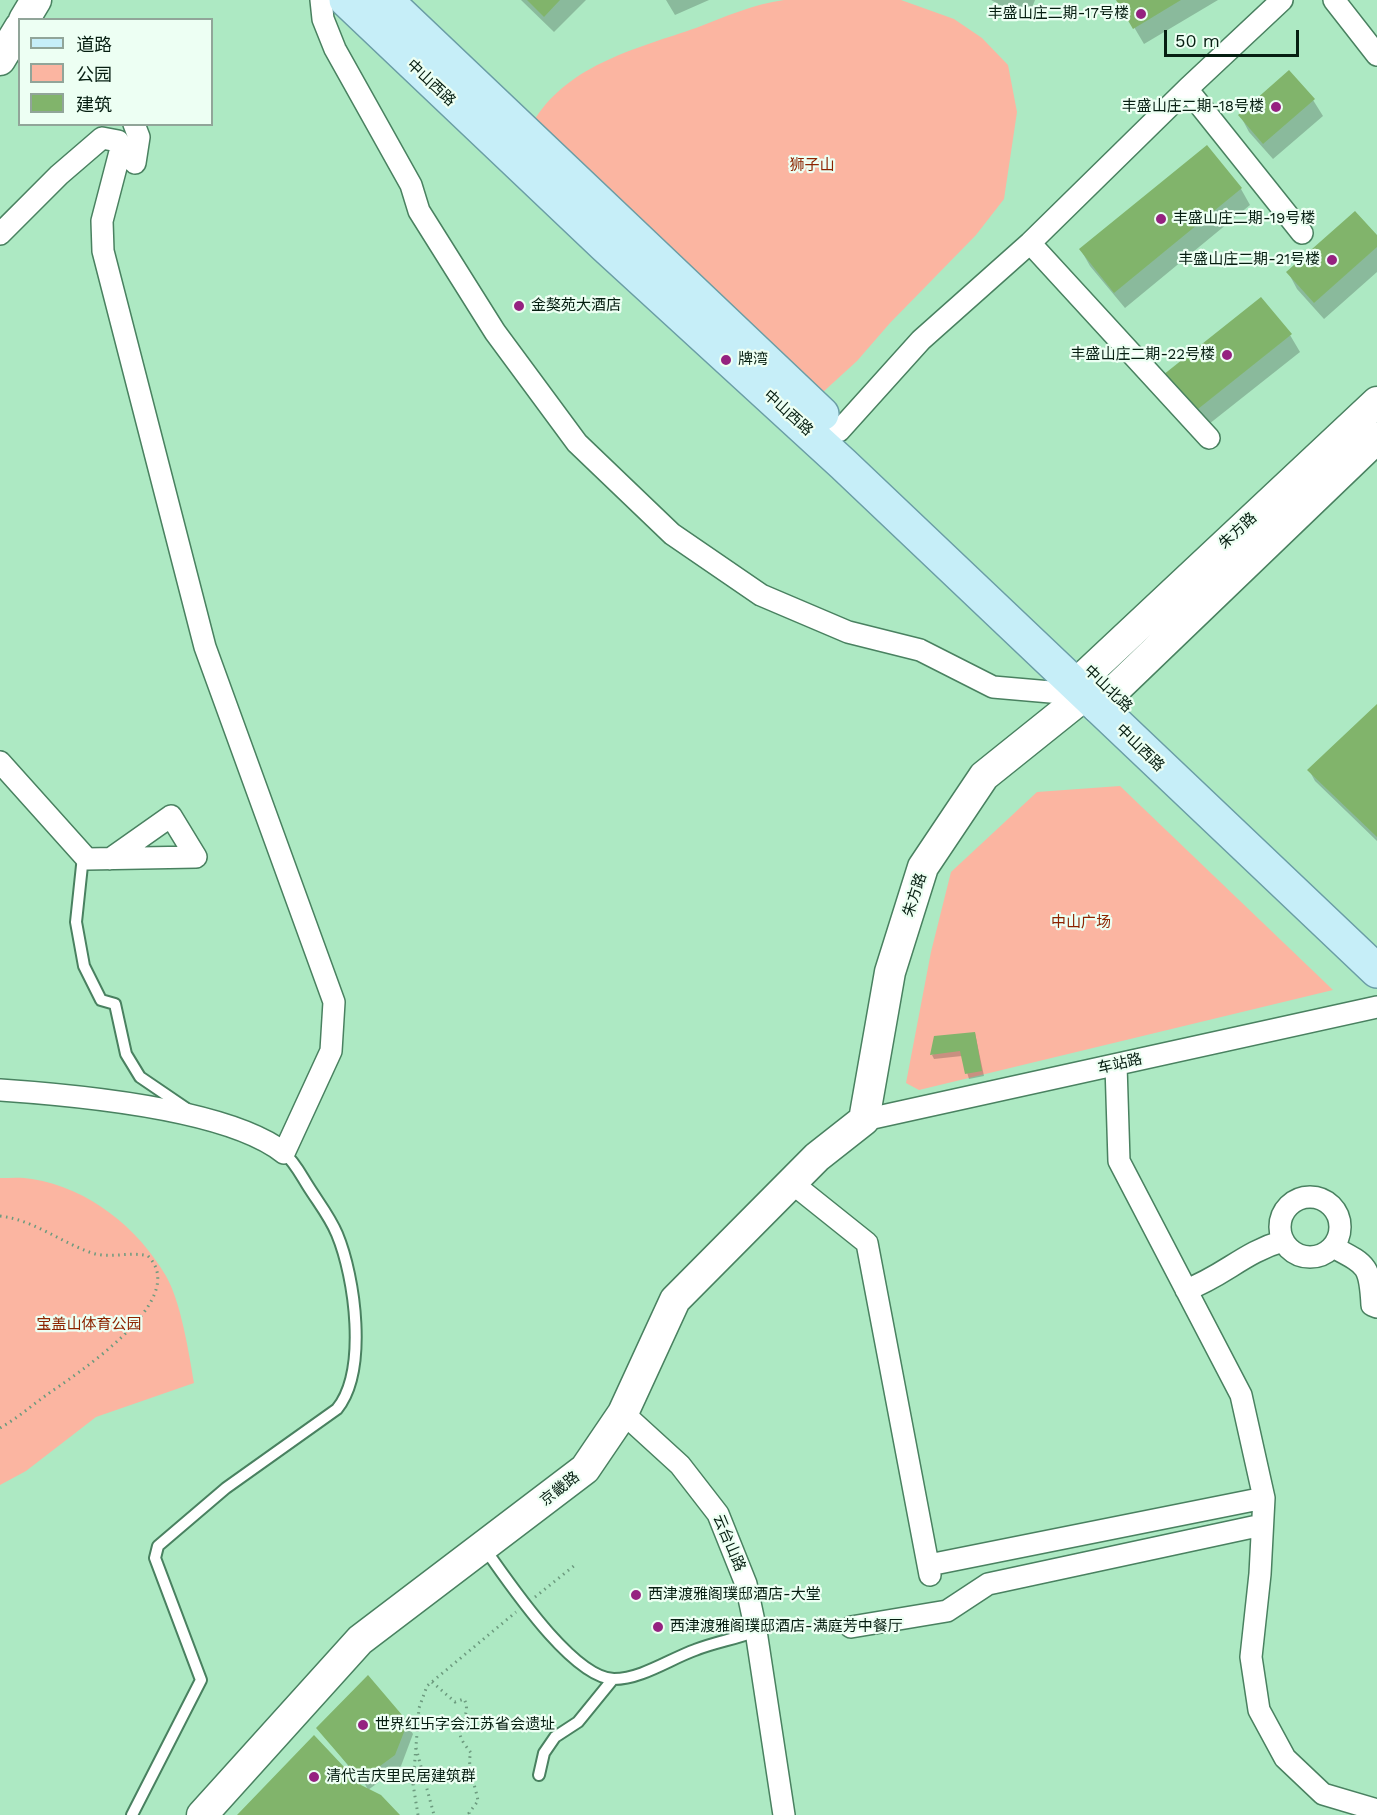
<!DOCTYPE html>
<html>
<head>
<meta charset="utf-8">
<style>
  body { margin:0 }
  #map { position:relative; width:1377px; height:1815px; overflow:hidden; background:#ade9c3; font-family:"Work Sans","Noto Sans SC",sans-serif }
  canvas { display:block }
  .legend { position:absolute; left:18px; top:18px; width:195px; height:108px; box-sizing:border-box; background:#edfff3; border:2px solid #91a599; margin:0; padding:8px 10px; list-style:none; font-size:18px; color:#061e11 }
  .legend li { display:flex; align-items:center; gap:12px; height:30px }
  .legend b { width:30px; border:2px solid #91a599 }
  .scale { position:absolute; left:1164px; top:30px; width:135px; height:27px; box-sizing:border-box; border:3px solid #061e11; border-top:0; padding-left:8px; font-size:18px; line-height:21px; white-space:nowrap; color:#061e11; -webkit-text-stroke:4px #edfff3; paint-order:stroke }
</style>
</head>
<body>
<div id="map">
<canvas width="1377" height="1815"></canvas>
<ul class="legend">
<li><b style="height:8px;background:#c6eef8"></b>道路</li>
<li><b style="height:16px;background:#fbb5a1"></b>公园</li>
<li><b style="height:16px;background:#81b46b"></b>建筑</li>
</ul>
<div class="scale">50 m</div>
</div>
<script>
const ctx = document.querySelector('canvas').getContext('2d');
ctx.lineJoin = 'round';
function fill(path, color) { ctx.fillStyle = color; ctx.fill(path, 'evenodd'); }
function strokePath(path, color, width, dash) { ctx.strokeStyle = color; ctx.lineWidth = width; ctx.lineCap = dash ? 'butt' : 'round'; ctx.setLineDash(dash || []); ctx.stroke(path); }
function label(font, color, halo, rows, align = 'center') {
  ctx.font = font + ' "Work Sans","Noto Sans SC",sans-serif'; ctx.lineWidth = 4.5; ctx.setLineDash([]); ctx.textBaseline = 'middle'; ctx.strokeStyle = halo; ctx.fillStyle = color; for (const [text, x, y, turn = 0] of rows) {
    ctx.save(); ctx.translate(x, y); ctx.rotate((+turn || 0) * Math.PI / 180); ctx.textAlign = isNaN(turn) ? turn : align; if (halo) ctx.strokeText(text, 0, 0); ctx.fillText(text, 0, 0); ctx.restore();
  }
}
const green = new Path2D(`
  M784 0H901L954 19 982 38 1008 65 1017 112 1004 199 976 235 890 323 857 361 811 403 535 119C570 64 638 48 696 28 725 17 753 4 784 0Z
  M1120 786 1333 990 919 1090 906 1083 931 952 951 872 1037 792Z
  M0 1178C10 1178 22 1177 32 1179 89 1188 138 1228 166 1276 181 1302 189 1353 194 1383L96 1417 26 1471 0 1485Z`);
const shadow = new Path2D(`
  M521 0H586L554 32Z
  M666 0H709L675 15Z
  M991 0H1035L1027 20Z
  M1118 0H1218L1144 44Z
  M1313 100 1323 116 1273 159 1249 132 1240 115Z
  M1207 147 1241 189 1250 205 1125 308 1090 266 1081 250Z
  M1377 238V272L1324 319 1297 289 1288 272Z
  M1290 335 1300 352 1204 428 1175 392Z
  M1377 706V841L1315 781 1309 770Z
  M975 1033 984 1076 969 1079 962 1056 934 1059 932 1055Z
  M406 1723 413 1734 401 1766 368 1790 359 1772 356 1774 359 1779 318 1728Z`);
const building = new Path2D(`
  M527 0H560L544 17Z
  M1116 0H1181L1133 29Z
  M1289 70 1315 99 1263 144 1238 115Z
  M1207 145 1242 188 1114 293 1079 249Z
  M1355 211 1377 235V247L1314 303 1286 272Z
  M1261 297 1292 334 1193 413 1163 375Z
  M1377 704V837L1307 770Z
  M975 1032 982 1071 965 1074 960 1051 930 1055 934 1036Z
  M368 1675 408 1722 395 1755 361 1780 316 1728Z
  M314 1735 361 1785 381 1795 400 1815H237Z`);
const path = new Path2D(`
  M0 1216C34 1220 60 1242 92 1253 111 1259 129 1251 148 1256 192 1300 75 1375 45 1396 30 1407 16 1419 0 1428
  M535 1597 575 1565
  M432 1682 455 1702 464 1699C471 1712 461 1720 460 1731 459 1739 467 1747 471 1753 466 1765 476 1787 478 1801L469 1813 470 1815
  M416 1748 434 1815
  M423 1780 475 1783
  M418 1815 413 1784 419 1708 427 1686 516 1612`);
const lane = new Path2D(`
  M83 856 76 922 84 966 101 1000 115 1004 126 1054 140 1077 187 1109
  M485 1549C508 1581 572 1678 614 1679 641 1679 670 1659 695 1650 715 1642 736 1639 756 1631
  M539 1775 544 1753 555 1737 578 1722 613 1679
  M132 1815 201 1680 155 1558 158 1546 226 1488 337 1409C368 1371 355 1277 337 1234 330 1217 318 1202 308 1186 301 1175 294 1161 284 1153`);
const street = new Path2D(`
  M321 0 323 19 335 49 411 185 419 211 495 332 577 443 672 534 761 595 848 632 920 650 993 687 1085 695
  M1334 0 1377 55
  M1187 89 1282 0
  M134 124 139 137 135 163
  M0 234 59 175 102 138 118 141 121 148 102 221 103 251 205 647 334 1002 331 1051 284 1153C227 1108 73 1095 0 1090
  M1030 243 1209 438
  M839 431 921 340 1030 243 1187 89 1302 233
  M0 762 87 859 196 857 171 816 110 859
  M1116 1065 1119 1161 1241 1395 1264 1498 1260 1574 1251 1657 1259 1710 1285 1758 1323 1794 1377 1810
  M864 1120 1377 1007
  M792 1183 867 1243 930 1575
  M1280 1227a30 30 0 1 1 60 0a30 30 0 1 1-60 0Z
  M1333 1247C1367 1265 1370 1265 1372 1305L1377 1307
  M1186 1290C1224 1276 1244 1252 1283 1241
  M623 1413 680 1465 718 1514 746 1584 756 1631 784 1815
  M929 1565 1264 1498
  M851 1627 947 1611 988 1584 1262 1525`);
const secondary = new Path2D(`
  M24 20 36 0
  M0 60 20 27
  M1075 685 1377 402
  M1097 707 1377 438
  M202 1815 360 1640 585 1469 623 1413 675 1300 817 1157 864 1120 890 972 923 867 984 776 1085 695`);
const primary = new Path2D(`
  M346 0 605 246 843 464 1377 971
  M386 0 822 414`);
const markers = [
  [1141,14,6,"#952280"],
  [1276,107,6,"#952280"],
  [1161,219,6,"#952280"],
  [1332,260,6,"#952280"],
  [519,306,6,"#952280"],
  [1227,355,6,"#952280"],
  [726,360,6,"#952280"],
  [636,1595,6,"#952280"],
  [658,1627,6,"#952280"],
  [363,1725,6,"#952280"],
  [314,1777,6,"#952280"]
];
const poiNames = [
  ["丰盛山庄二期-17号楼",1129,14,"right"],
  ["丰盛山庄二期-18号楼",1264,107,"right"],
  ["丰盛山庄二期-19号楼",1173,219],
  ["丰盛山庄二期-21号楼",1320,260,"right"],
  ["金獒苑大酒店",531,306],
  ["丰盛山庄二期-22号楼",1215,355,"right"],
  ["牌湾",738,360],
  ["西津渡雅阁璞邸酒店-大堂",648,1595],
  ["西津渡雅阁璞邸酒店-满庭芳中餐厅",670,1627],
  ["世界红卐字会江苏省会遗址",375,1725],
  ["清代吉庆里民居建筑群",326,1777]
];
const streetNames = [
  ["中山西路",431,83,43],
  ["中山西路",788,413,42],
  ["朱方路",1238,531,-43],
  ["中山北路",1108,689,44],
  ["中山西路",1140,748,44],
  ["朱方路",915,895,-72],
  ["车站路",1120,1064,-13],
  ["京畿路",560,1489,-38],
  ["云台山路",729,1543,67]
];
const parkNames = [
  ["狮子山",812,166],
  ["中山广场",1081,923],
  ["宝盖山体育公园",89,1325]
];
fill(green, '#fbb5a1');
fill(shadow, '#0003');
fill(building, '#81b46b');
strokePath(lane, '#498160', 14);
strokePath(street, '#498160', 24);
strokePath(secondary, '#498160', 33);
strokePath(primary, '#6a9da5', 36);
strokePath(path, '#6c9a7e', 3, [1.5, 4.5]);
strokePath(lane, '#fff', 10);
strokePath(street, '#fff', 21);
strokePath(secondary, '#fff', 30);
strokePath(primary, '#c6eef8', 33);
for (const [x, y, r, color] of markers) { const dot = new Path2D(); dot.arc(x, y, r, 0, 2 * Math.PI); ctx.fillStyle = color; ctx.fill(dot); strokePath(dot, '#edfff3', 2); }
label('15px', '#061e11', '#edfff3', poiNames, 'left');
label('15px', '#061e11', '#edfff3', streetNames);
label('15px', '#8c2400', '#edfff3', parkNames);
</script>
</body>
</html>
